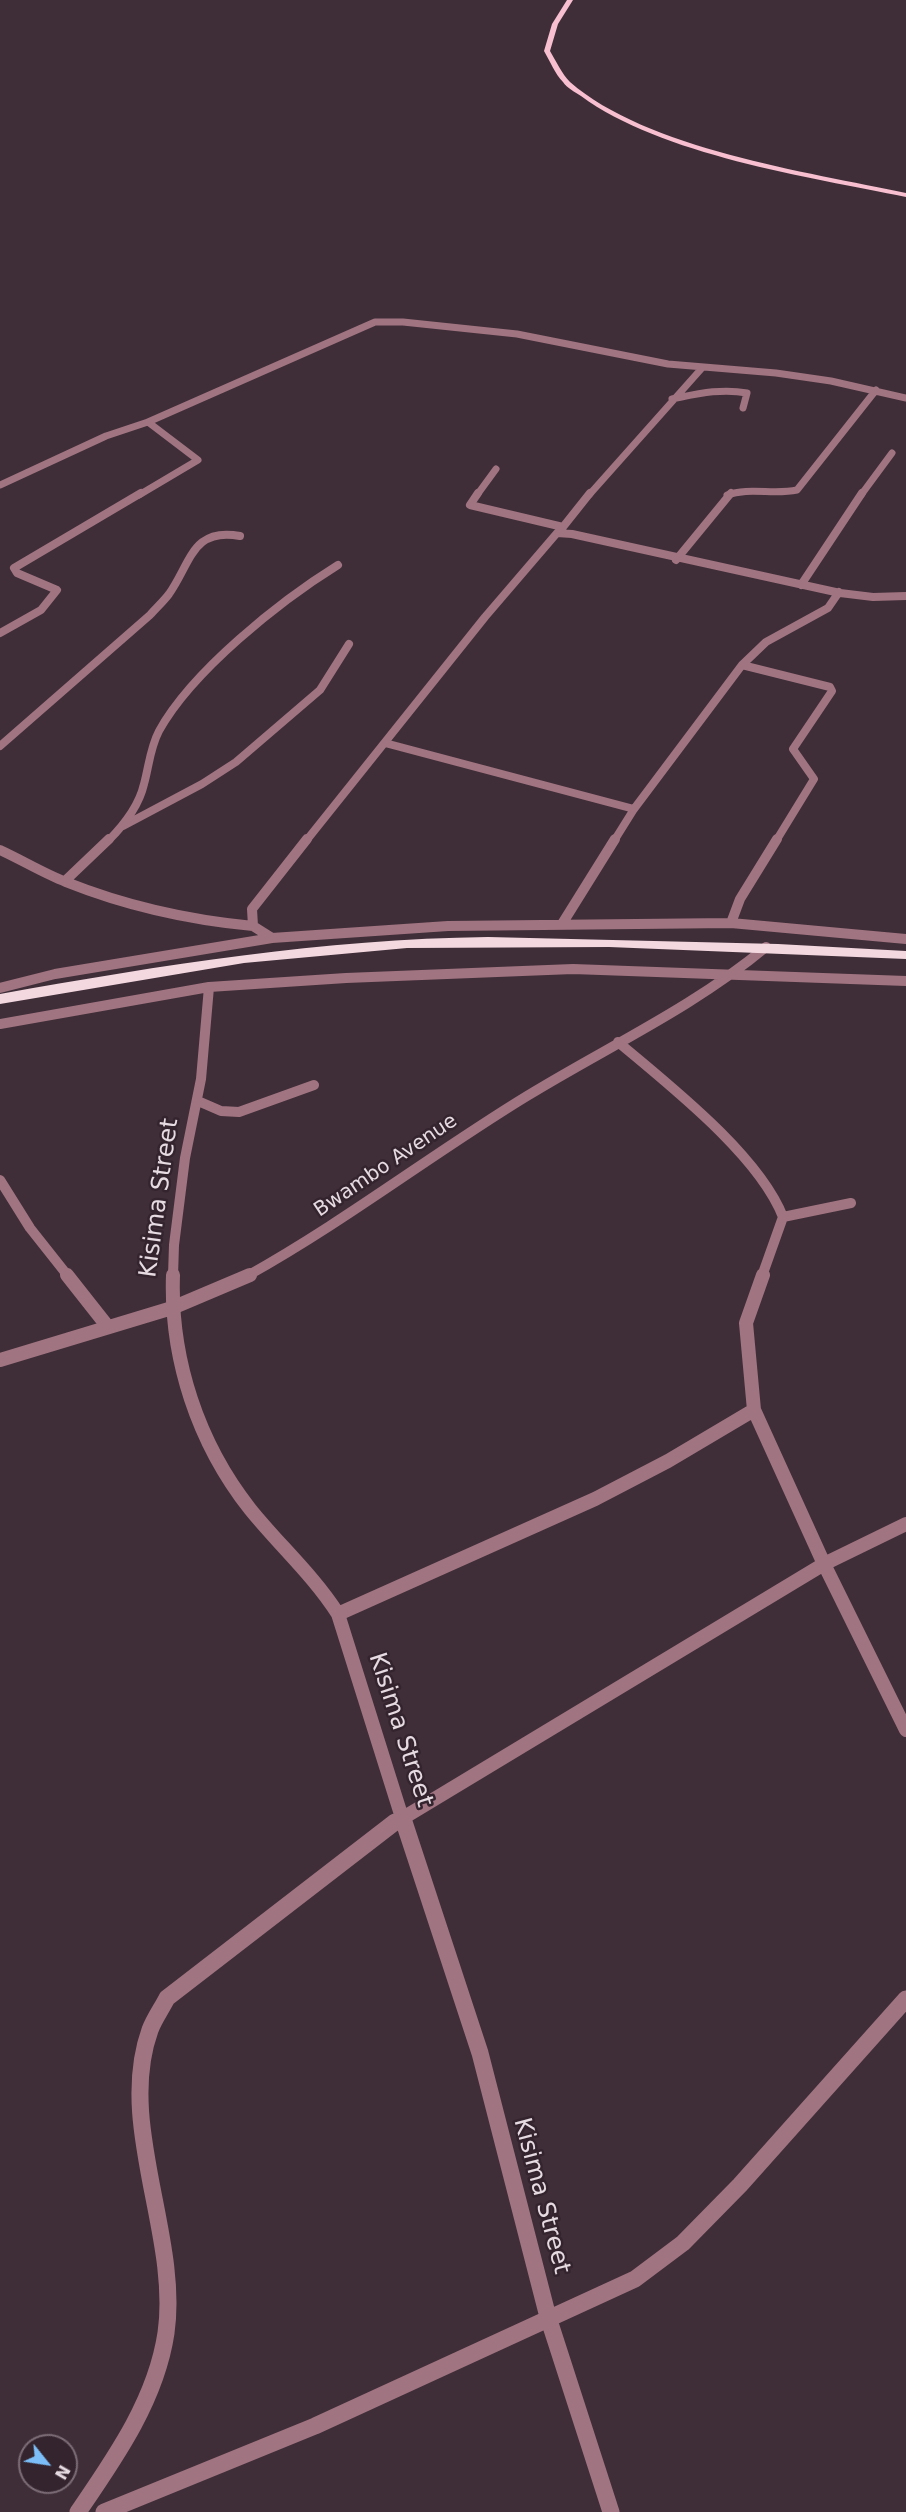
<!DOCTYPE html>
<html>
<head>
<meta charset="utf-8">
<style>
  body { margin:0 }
  #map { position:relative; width:906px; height:2512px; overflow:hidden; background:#3f2e38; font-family:"DejaVu Sans",sans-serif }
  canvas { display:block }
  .north { position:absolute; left:18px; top:2434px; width:60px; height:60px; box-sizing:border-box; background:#34242e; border:2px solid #7c6d76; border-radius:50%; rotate:120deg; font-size:16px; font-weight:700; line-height:24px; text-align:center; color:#e7dbe2 }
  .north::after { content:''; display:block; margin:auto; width:21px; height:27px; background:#7bbef8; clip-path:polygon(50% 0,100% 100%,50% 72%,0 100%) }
</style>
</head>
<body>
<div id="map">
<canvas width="906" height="2512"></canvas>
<div class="north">N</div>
</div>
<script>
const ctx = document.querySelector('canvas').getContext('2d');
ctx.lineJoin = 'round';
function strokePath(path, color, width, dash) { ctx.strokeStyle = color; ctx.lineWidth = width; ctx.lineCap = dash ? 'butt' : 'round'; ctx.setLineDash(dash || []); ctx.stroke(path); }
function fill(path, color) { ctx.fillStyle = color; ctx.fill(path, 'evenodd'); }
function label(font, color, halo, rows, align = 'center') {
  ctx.font = font + ' "DejaVu Sans",sans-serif'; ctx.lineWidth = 5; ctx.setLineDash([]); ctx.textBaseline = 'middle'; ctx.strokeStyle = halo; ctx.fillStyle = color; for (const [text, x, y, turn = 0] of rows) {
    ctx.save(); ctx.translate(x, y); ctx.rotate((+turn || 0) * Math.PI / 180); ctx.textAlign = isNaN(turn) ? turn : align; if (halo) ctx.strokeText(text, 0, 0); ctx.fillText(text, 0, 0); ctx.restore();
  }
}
const minorFar4 = new Path2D(`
  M672 399C697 394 721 388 747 393L743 408
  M0 485 106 436 148 422 375 322H403L517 334 668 364 776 373 831 381 906 398
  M139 495 198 460 148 422
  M477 495 496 469
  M589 495 702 368
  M727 495C749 487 774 495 797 490L876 390
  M861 495 892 453`);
const minorFar3 = new Path2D(`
  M478 493 470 505 563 527
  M559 532 590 493
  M676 560 731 493
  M801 585 862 493
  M0 633 41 610 57 590 17 573 14 568 141 493
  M742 665 830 687 832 691 793 749 814 779 776 841
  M385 743 634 809
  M0 746 150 615C156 608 163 602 169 594 191 563 192 527 240 536
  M123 826 202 784 236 762 320 690 349 644
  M108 841C124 825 139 806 144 784 149 766 150 748 159 731 192 671 280 601 338 565
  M306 841 485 617 557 533 572 534 840 593 873 597 906 596
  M614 841 634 809 742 665 766 642 828 608 839 592`);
const minorFar2 = new Path2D(`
  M0 850C22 860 43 873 66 882 126 906 189 920 253 926
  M65 881 109 839
  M731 923 740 899 777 839
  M562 924 615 839
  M272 938 253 926 252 909 307 839
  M0 988 55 974 272 938 448 926 731 923 906 939
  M0 1024 209 987 346 978 573 969 906 981
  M618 1042C669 1085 759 1155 783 1217L762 1276
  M198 1101 221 1111 239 1112 314 1085
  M0 1180 30 1228 68 1276
  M783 1217 851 1203
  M173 1276 174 1245 185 1158 201 1079 209 987
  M247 1276C344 1222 432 1154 527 1096 607 1047 694 1007 766 947`);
const minorFar1 = new Path2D(`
  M67 1275 108 1327
  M173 1275C170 1359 198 1443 250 1509 279 1545 313 1575 338 1614L404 1824
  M763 1275 746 1323 754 1410 824 1564 906 1730
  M0 1360 172 1308 250 1275
  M338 1614 595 1499 668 1461 754 1410
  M393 1824 824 1564 906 1524`);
const minor = new Path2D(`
  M404 1822 480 2053 548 2317 611 2512
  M78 2512C115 2458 156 2400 166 2333 180 2236 116 2124 150 2030 154 2019 162 2008 167 1998L395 1822
  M104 2512 315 2426 635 2279 683 2243 740 2185 906 1999`);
const primary = new Path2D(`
  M567 0H573L558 24 550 51C556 61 562 74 570 82 647 149 807 172 906 193V197C808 177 661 155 581 96 575 92 567 88 563 82 555 74 550 61 544 51L552 24Z`);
const trunk = new Path2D(`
  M488 937 778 944 906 951V959L609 947 407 948 244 963 0 1004V994C162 965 323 939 488 937Z`);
const streetNames = [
  ["Bwambo Avenue",386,1166,-34]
];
const nearStreetnames = [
  ["Kisima Street",160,1198,-82],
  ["Kisima Street",400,1730,72],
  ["Kisima Street",541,2196,75]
];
strokePath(minorFar4, '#a17481', 7);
strokePath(minorFar3, '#a17481', 8);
strokePath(minorFar2, '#a17481', 10);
strokePath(minorFar1, '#a17481', 14);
strokePath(minor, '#a17481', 17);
fill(primary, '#f7bfcf');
fill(trunk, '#f4d8e0');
label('20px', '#e7dbe2', '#34242e', streetNames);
label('24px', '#e7dbe2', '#34242e', nearStreetnames);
</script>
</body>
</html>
